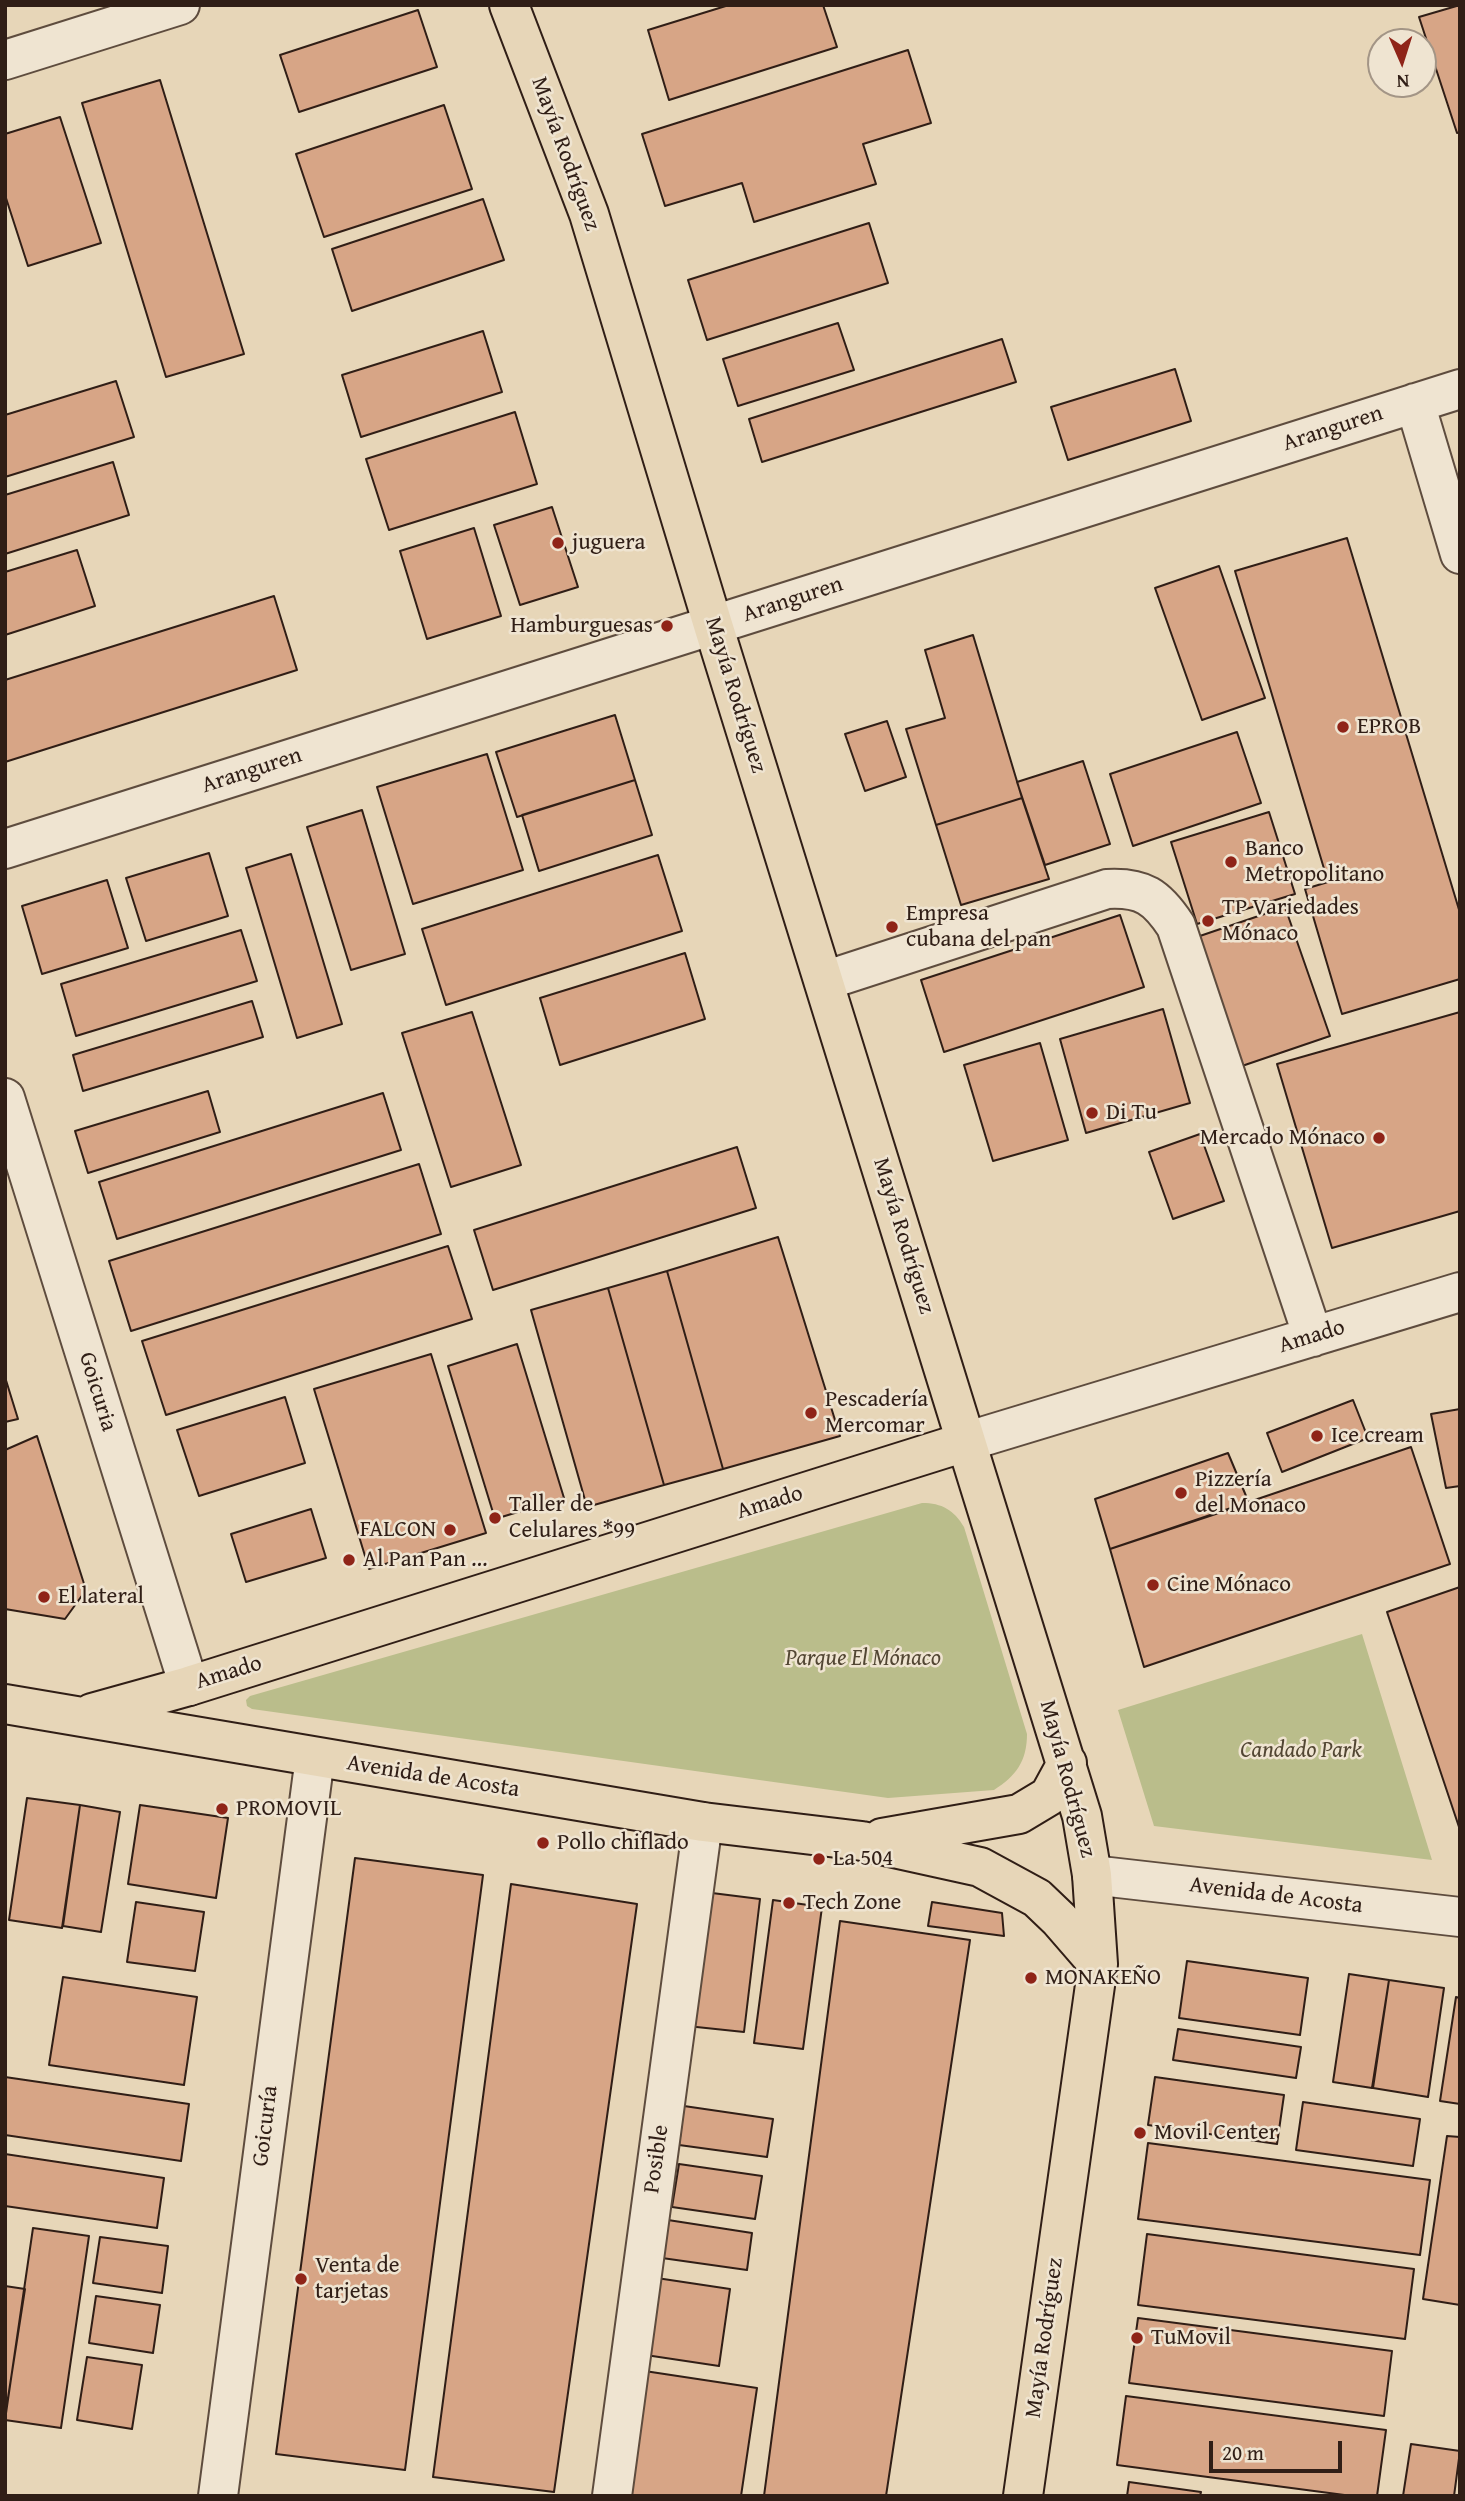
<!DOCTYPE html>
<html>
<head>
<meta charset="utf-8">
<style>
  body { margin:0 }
  #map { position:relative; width:1465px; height:2501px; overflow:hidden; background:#e7d6b8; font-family:"Gentium Book Plus",serif }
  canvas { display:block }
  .frame { position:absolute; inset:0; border:7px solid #301e16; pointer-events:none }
  .north { position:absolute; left:1367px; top:28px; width:70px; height:70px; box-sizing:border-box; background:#efe4d1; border:2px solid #a39586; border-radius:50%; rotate:177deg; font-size:19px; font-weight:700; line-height:28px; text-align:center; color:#301e16 }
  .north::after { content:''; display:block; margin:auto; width:24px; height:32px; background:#8f2418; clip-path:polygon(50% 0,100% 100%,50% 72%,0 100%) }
  .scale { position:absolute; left:1209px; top:2441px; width:133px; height:32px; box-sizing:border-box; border:4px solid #301e16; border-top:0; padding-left:9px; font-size:21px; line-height:24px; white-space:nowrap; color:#301e16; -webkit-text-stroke:5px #efe4d1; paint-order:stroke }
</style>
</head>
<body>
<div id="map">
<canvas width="1465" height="2501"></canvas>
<div class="frame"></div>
<div class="north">N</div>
<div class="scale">20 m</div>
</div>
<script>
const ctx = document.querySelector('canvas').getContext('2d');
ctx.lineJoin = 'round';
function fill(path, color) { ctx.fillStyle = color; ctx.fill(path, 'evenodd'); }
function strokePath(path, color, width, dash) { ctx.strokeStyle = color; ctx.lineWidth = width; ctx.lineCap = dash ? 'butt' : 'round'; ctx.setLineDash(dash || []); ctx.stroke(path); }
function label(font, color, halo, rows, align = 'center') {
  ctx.font = font + ' "Gentium Book Plus",serif'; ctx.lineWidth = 5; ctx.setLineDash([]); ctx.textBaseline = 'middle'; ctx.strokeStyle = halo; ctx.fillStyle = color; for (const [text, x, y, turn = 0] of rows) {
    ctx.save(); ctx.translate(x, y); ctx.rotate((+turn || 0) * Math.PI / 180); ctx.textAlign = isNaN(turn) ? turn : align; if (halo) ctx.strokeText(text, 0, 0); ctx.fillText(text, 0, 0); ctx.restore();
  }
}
const green = new Path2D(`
  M922 1503C942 1503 954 1510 964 1527L1027 1734C1027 1761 1016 1776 994 1790L888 1798 252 1709 247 1706 246 1700 250 1696Z
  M1362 1634 1432 1860 1154 1826 1118 1710Z`);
const building = new Path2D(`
  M729 5H823L837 47 669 100 648 30Z
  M1460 5V132L1457 133 1419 17Z
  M418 10 437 67 299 112 280 55Z
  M908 50 931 123 863 144 876 184 754 222 742 183 665 206 642 134Z
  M160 80 244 354 166 377 82 103Z
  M444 105 472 189 324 237 296 154Z
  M60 117 101 243 28 266 5 195V134Z
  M483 199 504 260 352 311 332 249Z
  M869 223 888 283 707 340 688 280Z
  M838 323 854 370 738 406 723 359Z
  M483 331 502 392 361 437 342 375Z
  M1002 339 1016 382 762 462 749 419Z
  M1175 369 1191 421 1068 460 1051 407Z
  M116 381 134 437 5 477V415Z
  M515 412 537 484 389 530 366 459Z
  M113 462 129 515 5 554V495Z
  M552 507 578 587 520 605 494 525Z
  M474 528 501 616 427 639 400 551Z
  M1347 538 1460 913V979L1342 1014 1305 889 1328 882 1235 571Z
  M77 550 95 606 5 635V572Z
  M1219 566 1265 698 1202 720 1155 588Z
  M274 596 297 670 5 762V680Z
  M973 635 1022 798 936 825 906 729 945 718 925 650Z
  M615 715 635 780 517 817 496 752Z
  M887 721 906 777 865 791 845 734Z
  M1237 732 1261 803 1133 846 1110 774Z
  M487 754 523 870 413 904 377 787Z
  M1083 761 1110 844 1045 865 1017 782Z
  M635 780 652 835 539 871 522 815Z
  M1022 798 1049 879 961 905 936 825Z
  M362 810 405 954 351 970 307 827Z
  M1269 812 1295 894 1197 924 1171 842Z
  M209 853 228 916 146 941 126 878Z
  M291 854 342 1024 297 1038 246 868Z
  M658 855 682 931 446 1005 422 929Z
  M107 880 128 948 42 974 22 906Z
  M1285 907 1330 1036 1239 1067 1194 938Z
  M1120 915 1144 987 944 1052 921 980Z
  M241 930 257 981 76 1036 61 984Z
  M685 953 705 1019 560 1065 540 998Z
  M252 1001 263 1037 83 1091 73 1055Z
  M1163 1009 1190 1103 1086 1133 1060 1039Z
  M472 1012 521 1165 451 1187 402 1033Z
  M1460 1012V1211L1332 1248 1277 1064Z
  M1040 1043 1068 1140 993 1161 964 1065Z
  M208 1091 220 1132 88 1173 75 1131Z
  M383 1093 401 1150 117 1239 99 1182Z
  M1200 1134 1224 1201 1173 1219 1149 1152Z
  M737 1147 756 1208 493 1290 474 1230Z
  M419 1164 441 1234 131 1331 109 1261Z
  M778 1237 840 1436 723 1469 667 1271Z
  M448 1246 472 1319 166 1415 142 1341Z
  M667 1271 723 1469 664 1485 608 1288Z
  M608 1288 664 1485 587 1507 531 1310Z
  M517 1344 564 1498 495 1519 448 1366Z
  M431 1354 486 1533 369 1569 314 1389Z
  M5 1377 18 1419 5 1422Z
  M285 1397 305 1463 199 1496 177 1430Z
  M1353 1400 1368 1438 1282 1472 1267 1433Z
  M1460 1409V1486L1446 1488 1431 1414Z
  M37 1436 86 1590 65 1619 5 1609V1450Z
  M1411 1447 1450 1564 1144 1667 1110 1549Z
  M1228 1453 1249 1503 1110 1549 1095 1499Z
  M311 1509 326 1558 246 1582 231 1534Z
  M1460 1587V1830L1387 1612Z
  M27 1798 80 1805 62 1928 9 1920Z
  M80 1805 120 1812 101 1932 63 1926Z
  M140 1805 228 1818 216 1898 128 1884Z
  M355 1858 483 1875 405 2470 276 2454Z
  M511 1884 637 1904 554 2492 433 2477Z
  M704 1892 760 1899 744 2032 687 2026Z
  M773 1900 822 1907 803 2049 754 2043Z
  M136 1902 204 1912 195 1971 127 1962Z
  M932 1902 1002 1913 1004 1936 928 1926Z
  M840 1921 970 1940 886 2496H764Z
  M1187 1961 1308 1978 1300 2035 1179 2018Z
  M1349 1974 1389 1980 1372 2088 1333 2082Z
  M63 1977 197 1997 184 2085 49 2065Z
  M1389 1980 1444 1988 1428 2097 1373 2088Z
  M1456 1997 1460 1998V2104L1440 2101Z
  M1178 2029 1301 2047 1296 2078 1173 2060Z
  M5 2077 189 2104 181 2161 5 2135Z
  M1155 2077 1284 2095 1277 2144 1148 2125Z
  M1303 2102 1420 2119 1413 2166 1296 2150Z
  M684 2106 773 2119 767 2157 679 2145Z
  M1447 2136 1460 2137V2305L1423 2299Z
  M1148 2143 1430 2180 1420 2255 1138 2219Z
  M5 2154 164 2178 157 2228 5 2206Z
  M679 2164 762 2176 755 2219 672 2207Z
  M668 2220 752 2233 747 2270 662 2258Z
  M33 2228 89 2236 61 2428 5 2420Z
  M1147 2234 1414 2269 1405 2339 1138 2305Z
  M100 2237 168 2246 162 2293 93 2283Z
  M650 2277 730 2289 719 2366 639 2354Z
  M5 2286 25 2289 5 2417Z
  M96 2296 160 2305 153 2353 89 2343Z
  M1138 2318 1392 2351 1384 2416 1129 2383Z
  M87 2357 142 2365 132 2429 77 2420Z
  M638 2370 757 2388 741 2496H619Z
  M1126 2396 1386 2430 1377 2496H1352L1117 2465Z
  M1411 2444 1460 2451 1454 2496H1403Z
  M1129 2482 1201 2492 1200 2496H1127Z`);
const minor = new Path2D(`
  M5 60 180 5
  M1415 403 1460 554
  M5 849 1460 389
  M824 981 1107 889C1143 887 1157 897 1176 926L1313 1337
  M5 1098 189 1686
  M965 1442 1460 1292
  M1092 1875 1460 1917
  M218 2496 315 1757
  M612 2496 703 1822`);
const major = new Path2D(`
  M509 5 589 214 713 625 1082 1816 1092 1875 1098 1964 1023 2496
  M5 1704 703 1822 862 1841 980 1867 1037 1898 1059 1919 1098 1964
  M92 1713 189 1686 965 1442
  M882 1838 1019 1814 1049 1796 1067 1763`);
const markers = [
  [558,543,7,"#8f2418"],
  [667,626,7,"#8f2418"],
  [1343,727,7,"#8f2418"],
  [1231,862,7,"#8f2418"],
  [1208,921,7,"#8f2418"],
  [892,927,7,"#8f2418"],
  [1092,1113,7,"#8f2418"],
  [1379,1138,7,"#8f2418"],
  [811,1413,7,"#8f2418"],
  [1317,1436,7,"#8f2418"],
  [1181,1493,7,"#8f2418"],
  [495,1518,7,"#8f2418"],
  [450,1530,7,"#8f2418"],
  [349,1560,7,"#8f2418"],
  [1153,1585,7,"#8f2418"],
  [44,1597,7,"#8f2418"],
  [222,1809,7,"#8f2418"],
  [543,1843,7,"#8f2418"],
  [819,1859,7,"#8f2418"],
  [789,1903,7,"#8f2418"],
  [1031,1978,7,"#8f2418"],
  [1140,2133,7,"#8f2418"],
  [301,2279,7,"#8f2418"],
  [1137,2338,7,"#8f2418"]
];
const streetNames = [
  ["Mayía Rodríguez",565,154,70],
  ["Aranguren",1333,429,-18],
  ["Aranguren",793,600,-18],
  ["Mayía Rodríguez",735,695,73],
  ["Aranguren",252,771,-18],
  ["Mayía Rodríguez",903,1236,73],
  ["Amado",1312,1337,-17],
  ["Goicuria",97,1392,73],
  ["Amado",770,1503,-17],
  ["Amado",229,1673,-17],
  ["Avenida de Acosta",433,1777,9],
  ["Mayía Rodríguez",1067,1779,75],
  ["Avenida de Acosta",1276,1896,7],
  ["Goicuría",266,2126,-83],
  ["Posible",657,2159,-82],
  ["Mayía Rodríguez",1045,2338,-82]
];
const poiNames = [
  ["juguera",572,543],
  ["Hamburguesas",653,626,"right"],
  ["EPROB",1357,727],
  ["Banco",1245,849],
  ["Metropolitano",1245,875],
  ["TP Variedades",1222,908],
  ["Mónaco",1222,934],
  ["Empresa",906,914],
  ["cubana del pan",906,940],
  ["Di Tu",1106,1113],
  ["Mercado Mónaco",1365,1138,"right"],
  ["Pescadería",825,1400],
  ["Mercomar",825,1426],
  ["Ice cream",1331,1436],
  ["Pizzería",1195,1480],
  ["del Monaco",1195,1506],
  ["Taller de",509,1505],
  ["Celulares *99",509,1531],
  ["FALCON",436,1530,"right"],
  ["Al Pan Pan ...",363,1560],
  ["Cine Mónaco",1167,1585],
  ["El lateral",58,1597],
  ["PROMOVIL",236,1809],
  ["Pollo chiflado",557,1843],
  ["La 504",833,1859],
  ["Tech Zone",803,1903],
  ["MONAKEÑO",1045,1978],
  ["Movil Center",1154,2133],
  ["Venta de",315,2266],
  ["tarjetas",315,2292],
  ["TuMovil",1151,2338]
];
const parkNames = [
  ["Parque El Mónaco",863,1659],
  ["Candado Park",1301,1751]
];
fill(green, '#babd8b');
fill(building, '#d7a586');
strokePath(building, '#301e16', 2);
strokePath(minor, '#5e4c3e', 42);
strokePath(major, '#301e16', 42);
strokePath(minor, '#efe4d1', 38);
strokePath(major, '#e7d6b8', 38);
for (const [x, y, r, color] of markers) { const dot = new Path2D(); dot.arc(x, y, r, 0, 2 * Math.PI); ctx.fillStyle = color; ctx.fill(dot); strokePath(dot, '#efe4d1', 2.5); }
label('23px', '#301e16', '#efe4d1', streetNames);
label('23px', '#301e16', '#efe4d1', poiNames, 'left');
label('italic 23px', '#524633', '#efe4d1', parkNames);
</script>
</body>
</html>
